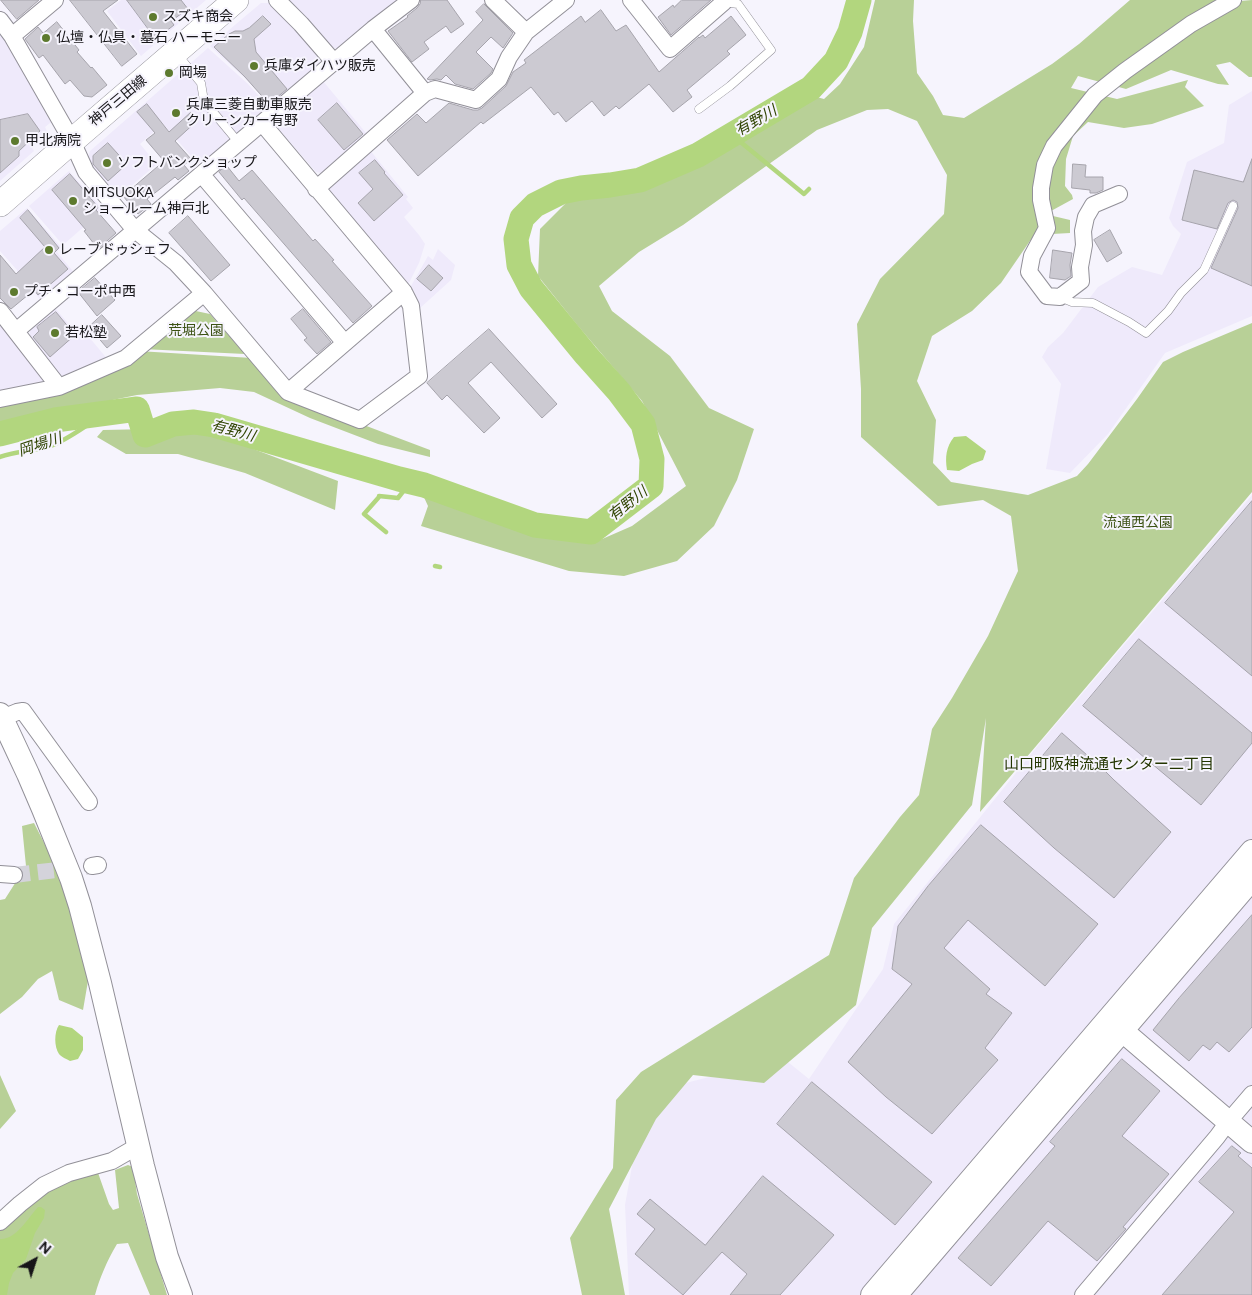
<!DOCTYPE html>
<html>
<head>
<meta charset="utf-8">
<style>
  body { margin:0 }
  #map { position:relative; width:1252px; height:1295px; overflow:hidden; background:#f6f4fd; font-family:Figtree,sans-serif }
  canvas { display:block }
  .north { position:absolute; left:10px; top:1235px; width:50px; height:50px; -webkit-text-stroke:4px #f6f4fd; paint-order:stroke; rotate:40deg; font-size:14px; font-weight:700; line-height:20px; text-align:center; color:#161518 }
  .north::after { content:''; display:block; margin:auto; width:18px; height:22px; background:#161518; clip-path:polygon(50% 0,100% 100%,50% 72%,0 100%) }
</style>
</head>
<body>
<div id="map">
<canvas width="1252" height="1295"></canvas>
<div class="north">N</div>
</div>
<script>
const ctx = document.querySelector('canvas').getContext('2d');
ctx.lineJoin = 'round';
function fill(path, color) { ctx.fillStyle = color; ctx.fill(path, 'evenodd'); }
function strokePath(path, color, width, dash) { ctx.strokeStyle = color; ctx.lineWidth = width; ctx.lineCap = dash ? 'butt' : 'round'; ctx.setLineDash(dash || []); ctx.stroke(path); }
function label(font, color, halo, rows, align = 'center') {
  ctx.font = font + ' Figtree,"Noto Sans JP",sans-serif'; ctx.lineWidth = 4; ctx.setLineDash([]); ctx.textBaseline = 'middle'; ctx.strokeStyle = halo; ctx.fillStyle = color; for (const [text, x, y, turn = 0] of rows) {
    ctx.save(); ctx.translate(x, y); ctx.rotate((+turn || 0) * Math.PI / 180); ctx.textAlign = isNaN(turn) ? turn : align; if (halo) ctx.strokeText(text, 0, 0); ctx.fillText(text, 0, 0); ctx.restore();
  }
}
const built = new Path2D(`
  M121 0H206L141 56 107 11Z
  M284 0H401L340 49 330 47Z
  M261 3H270L297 29 320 57 319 67 271 106 245 78 210 46Z
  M0 32 54 120 45 127 48 133 30 145 34 151 0 181Z
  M208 48 248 84 268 106 238 136 207 163 204 159 198 164 163 124 140 144 157 164 116 199 104 185 88 157 90 151Z
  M323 81 366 133 321 173 316 172 276 126 277 118Z
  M1252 91V316L1165 353 1108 434 1070 473 1046 469 1061 384 1042 357 1048 347 1063 333 1098 287 1132 267 1162 275 1181 234 1173 226 1169 218 1187 162 1224 143 1229 105Z
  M369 149 408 197 406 199 413 208 404 217 419 235 425 244 419 263 408 285 328 190 329 182Z
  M69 171 103 210 63 245 29 206Z
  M27 208 61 247 57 252 76 275 46 300 43 297 40 299 17 272V270L0 251V231Z
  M438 249 455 265 451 280 419 309 415 293 411 286 428 256 433 260Z
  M55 308 78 335 84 331 109 361 69 377 59 375 30 339V328Z
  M0 324 43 375V383L0 395Z
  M1252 495V1295H629L625 1205 636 1144 678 1085 783 1058 809 1079 883 969 894 924 1040 743Z`);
const green = new Path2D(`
  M875 0H914L913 21 917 73 933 96 943 115 964 118 1052 64 1079 44 1130 0H1225L1240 1 1252 0V77H1249L1230 62 1216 65 1229 85 1218 84 1171 70 1126 89 1078 76 1071 88 1117 99 1188 80 1185 87 1204 106 1152 124 1124 128 1088 122 1073 136 1066 159 1065 186 1072 195 1073 199 1051 211 1053 216 1070 220V233L1034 235 1001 283 972 311 932 336 917 381 936 420 933 463 951 482 1028 495 1077 476 1088 464 1137 399 1163 362 1183 352 1252 323V492L980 812 986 718 972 805 872 928 856 1005 764 1083 693 1075 656 1119 609 1209 625 1295H582L570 1238 613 1168 616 1100 641 1072 829 955 854 878 900 817 919 795 932 729 952 698 988 636 1018 571 1011 516 983 500 938 506 861 437V389L857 324 880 279 944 214 947 175 917 121 888 109 867 110 817 130 683 225 639 252 599 286 612 311 670 356 709 408 754 429 737 480 714 526 677 561 624 576 569 571 421 526 428 506 422 493 543 533 593 543 632 526 686 486 642 401 578 326 538 276 540 229 566 203 617 191 706 162 813 96 824 99 840 84 864 47Z
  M191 310 210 314 245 354 142 349Z
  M138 351 252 358 287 396 430 450V457L378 444 310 418 254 392 220 388 137 395 29 417 0 425V407Z
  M198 428 338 481 335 510 245 473 178 454H126L97 437 103 430Z
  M34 823 62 878 79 937 88 981 83 1010 59 1000 52 971 38 979 22 997 0 1014V900L5 899 26 866 22 826Z
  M0 1075 16 1111 0 1129Z
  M128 1165 133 1167 137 1194 167 1295H150L128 1243 117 1244C107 1261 100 1277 95 1295H0L25 1227 0 1245V1229L45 1189 97 1170 109 1204 113 1210 119 1208 115 1170Z`);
const water = new Path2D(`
  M966 436 986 451 983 460 972 464 959 471 947 470C945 457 946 447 954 437Z
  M59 1025 72 1028 83 1037V1050L78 1059 70 1061C67 1059 61 1057 59 1054 54 1047 54 1032 59 1025Z
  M38 1207H41L45 1210 44 1218 35 1233 26 1259 13 1273 9 1283 7 1295H0V1239C16 1240 28 1218 38 1207Z`);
const stream = new Path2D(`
  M732 135 804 194 809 189
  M0 457C16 451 34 451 50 446 66 441 90 423 105 413
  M386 532 364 514 379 497V496L398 498 405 489 407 481
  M435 566 440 567`);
const river = new Path2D(`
  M0 434 55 420 137 409 145 435 173 424 194 422 214 425 399 479 424 485 535 525 591 532 651 486 652 459 643 424 619 392 586 355 531 288 519 265 516 239 522 218 535 205 561 192 581 188 610 185 640 180 698 155 811 88 836 61 850 32 859 0`);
const building = new Path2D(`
  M1 0H39L17 19Z
  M70 0H118L103 11 137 54 122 66Z
  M127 0H181L188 9 171 21 174 25 156 39Z
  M421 0H447L464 24 451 33 446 26 424 42 429 49 412 62 388 31 408 17 407 16 417 8 420 4Z
  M682 0H711L671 35 658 17 673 5 674 7Z
  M484 4 513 33 503 48 491 37 476 52 493 69 491 73 473 89 455 84 446 75 441 80 437 79 430 80 427 79 483 20 476 12Z
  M601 10 616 31 626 25 659 72 699 37V38L703 35 705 38 731 16 746 35 727 51 730 54 687 90 692 97 673 112 649 84 619 109 616 106 604 116 592 101 566 122 558 112 554 115 531 87 483 124 481 122 418 176 387 140 417 114 426 123 449 103 473 110H478L482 108 506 86 513 72 526 63 524 60 581 16 585 22Z
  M263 16 271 24 254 39 256 52 287 89 269 104 245 77 214 47 229 34 235 31H243L249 28Z
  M57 22 79 50 77 52 91 68 92 67 107 85 92 97 84 96 70 80 65 84 43 55 39 58 25 39 38 27 43 33Z
  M337 103 363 134 344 150 318 120Z
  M147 104 169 132 191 112 198 120 175 141 191 159 184 165 189 171 178 180 175 177 160 189 147 199 151 204 138 214 123 196 164 161 146 140 155 133 137 112Z
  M28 114 40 131 19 151V156L0 173V120Z
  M108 143 127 164 108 181 93 164V156Z
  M1252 159V286L1211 268 1238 208 1237 202 1233 200 1228 203 1217 229 1182 220 1194 170 1243 182Z
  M375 160 385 172 384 173 403 195 374 221 358 203 373 189 359 173Z
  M1073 164 1086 165 1085 177H1103V190L1096 193H1090V190L1072 188Z
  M227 166 239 181 252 170 313 241 315 239 334 260 332 261 372 306 353 323 244 198 242 200 219 172Z
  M70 174 98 207 96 210 116 233 98 249 84 231 86 230 52 190Z
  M28 210 59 248 54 253 68 269 38 295 34 290 11 309 0 298V255L16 274 45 247 20 218Z
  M188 216 230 265 211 281 169 233Z
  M1110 230 1122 253 1107 262 1094 240Z
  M1053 250 1072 253 1070 265 1071 276 1065 280 1050 278Z
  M429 265 443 278 431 291 417 279Z
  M95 278 115 300 97 316 78 292Z
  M303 309 331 342 317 354 304 340 307 338 291 319Z
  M56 312 75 335 50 357 33 337 39 331 37 327Z
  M102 315 121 336 107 348 89 327Z
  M489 329 557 404 542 418 491 362 468 383 500 418 484 433 447 395 442 400 427 383Z
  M1252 501V676L1165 603Z
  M1139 639 1252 733V743L1201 805 1083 706Z
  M1062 733 1104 770 1114 780 1171 832 1114 898 1054 848 1004 802Z
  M981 825 1098 924 1045 986 968 920 944 948 990 989 986 994 1012 1013 985 1048 998 1060 932 1134 886 1097 848 1062 912 984 892 969 898 926 928 886Z
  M1252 915V1027L1229 1052 1217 1042 1210 1050 1203 1045 1189 1061 1153 1030 1179 998Z
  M1122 1059 1160 1091 1122 1136 1169 1174 1123 1227 1126 1229 1097 1261 1048 1221 991 1286 958 1258 1055 1146 1050 1142Z
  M812 1082 932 1182 895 1225 777 1124Z
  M1232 1146 1241 1153 1238 1156 1252 1168V1295H1162L1234 1212 1199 1182Z
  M763 1176 834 1235 780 1295H730L747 1274 722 1252 683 1295 635 1254 655 1229 637 1214 650 1199 705 1245Z`);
const streetTunnel = new Path2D(`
  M14 875 92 866`);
const lane = new Path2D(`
  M177 54 201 83 204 101 239 143
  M699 109 730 86 771 50 738 4 724 2
  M1060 297 1072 302 1093 303 1129 322 1146 333 1168 311 1181 293 1204 270 1233 206`);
const street = new Path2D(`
  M277 0 301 24 334 62
  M493 0 526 32
  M631 0 670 49 724 2 723 0
  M0 20 12 36 72 141 86 172 135 230 176 263 204 293 288 392 360 420 419 376 411 306 404 292 262 123
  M12 36 55 0
  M425 93 435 89 476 100 499 79 509 57 526 32 566 0
  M202 175 345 343
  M316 189 425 93 373 29
  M1119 194 1093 205 1086 217 1083 231 1084 245 1080 267 1081 281 1060 297 1047 296 1029 272 1032 256 1047 228 1041 200V188L1045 165 1054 146 1095 95 1125 71 1191 24 1233 0
  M0 311 59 387
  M16 331 373 29 411 0
  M288 392 404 292
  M0 399 59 387 126 358 204 293
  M0 719 17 712 23 711 89 802
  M92 866 98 865
  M0 874 14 875
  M0 1222 20 1204 44 1185 69 1173 112 1161 138 1146
  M1083 1295 1217 1137 1228 1122 1252 1094`);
const secondary = new Path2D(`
  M0 714 28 774 43 809 71 878 80 906 100 983 143 1166 167 1257 181 1295
  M1112 1022 1252 1142
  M872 1295 1252 851
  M896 1295 1252 879`);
const primary = new Path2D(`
  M0 204 72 141 236 0`);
const markers = [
  [153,17,5,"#5d7a2e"],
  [46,38,5,"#5d7a2e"],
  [254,66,5,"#5d7a2e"],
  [169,73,5,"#5d7a2e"],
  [176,113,5,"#5d7a2e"],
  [15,141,5,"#5d7a2e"],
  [107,163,5,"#5d7a2e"],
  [73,201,5,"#5d7a2e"],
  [49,250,5,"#5d7a2e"],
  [14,292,5,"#5d7a2e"],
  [55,333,5,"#5d7a2e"]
];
const poiNames = [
  ["スズキ商会",163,17],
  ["仏壇・仏具・墓石 ハーモニー",56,38],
  ["兵庫ダイハツ販売",264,66],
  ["岡場",179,73],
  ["兵庫三菱自動車販売",186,105],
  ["クリーンカー有野",186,121],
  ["甲北病院",25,141],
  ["ソフトバンクショップ",117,163],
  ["MITSUOKA",83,193],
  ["ショールーム神戸北",83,209],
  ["レーブドゥシェフ",59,250],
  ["プチ・コーポ中西",24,292],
  ["若松塾",65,333]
];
const streetNames = [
  ["神戸三田線",118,101,-40]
];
const parkNames = [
  ["荒堀公園",196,331],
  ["流通西公園",1138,523]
];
const waterNames = [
  ["有野川",756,121,-30],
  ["有野川",233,431,15],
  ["岡場川",40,445,-18],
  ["有野川",628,504,-38]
];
const neighbourhoodNames = [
  ["山口町阪神流通センター二丁目",1109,765]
];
fill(built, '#efeafb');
fill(green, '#b8d097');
fill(water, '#b2d67e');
strokePath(stream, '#b2d67e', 4.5);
strokePath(river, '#b2d67e', 25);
fill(building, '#cccad2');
strokePath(building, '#a6a4ac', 1);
strokePath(streetTunnel, '#d4d3db', 16, [16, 8]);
strokePath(lane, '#929098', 9);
strokePath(street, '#929098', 18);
strokePath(secondary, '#929098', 24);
strokePath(primary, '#929098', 26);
strokePath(lane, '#fff', 8);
strokePath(street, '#fff', 16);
strokePath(secondary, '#fff', 22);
strokePath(primary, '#fff', 25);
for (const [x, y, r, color] of markers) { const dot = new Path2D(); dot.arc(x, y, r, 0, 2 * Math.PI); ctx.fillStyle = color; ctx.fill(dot); strokePath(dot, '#f6f4fd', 2); }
label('14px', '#161518', '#f6f4fd', poiNames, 'left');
label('14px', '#161518', '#f6f4fd', streetNames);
label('14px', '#3c5214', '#f6f4fd', parkNames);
label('italic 15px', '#304502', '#f6f4fd', waterNames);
label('15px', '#233500', '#f6f4fd', neighbourhoodNames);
</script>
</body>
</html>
